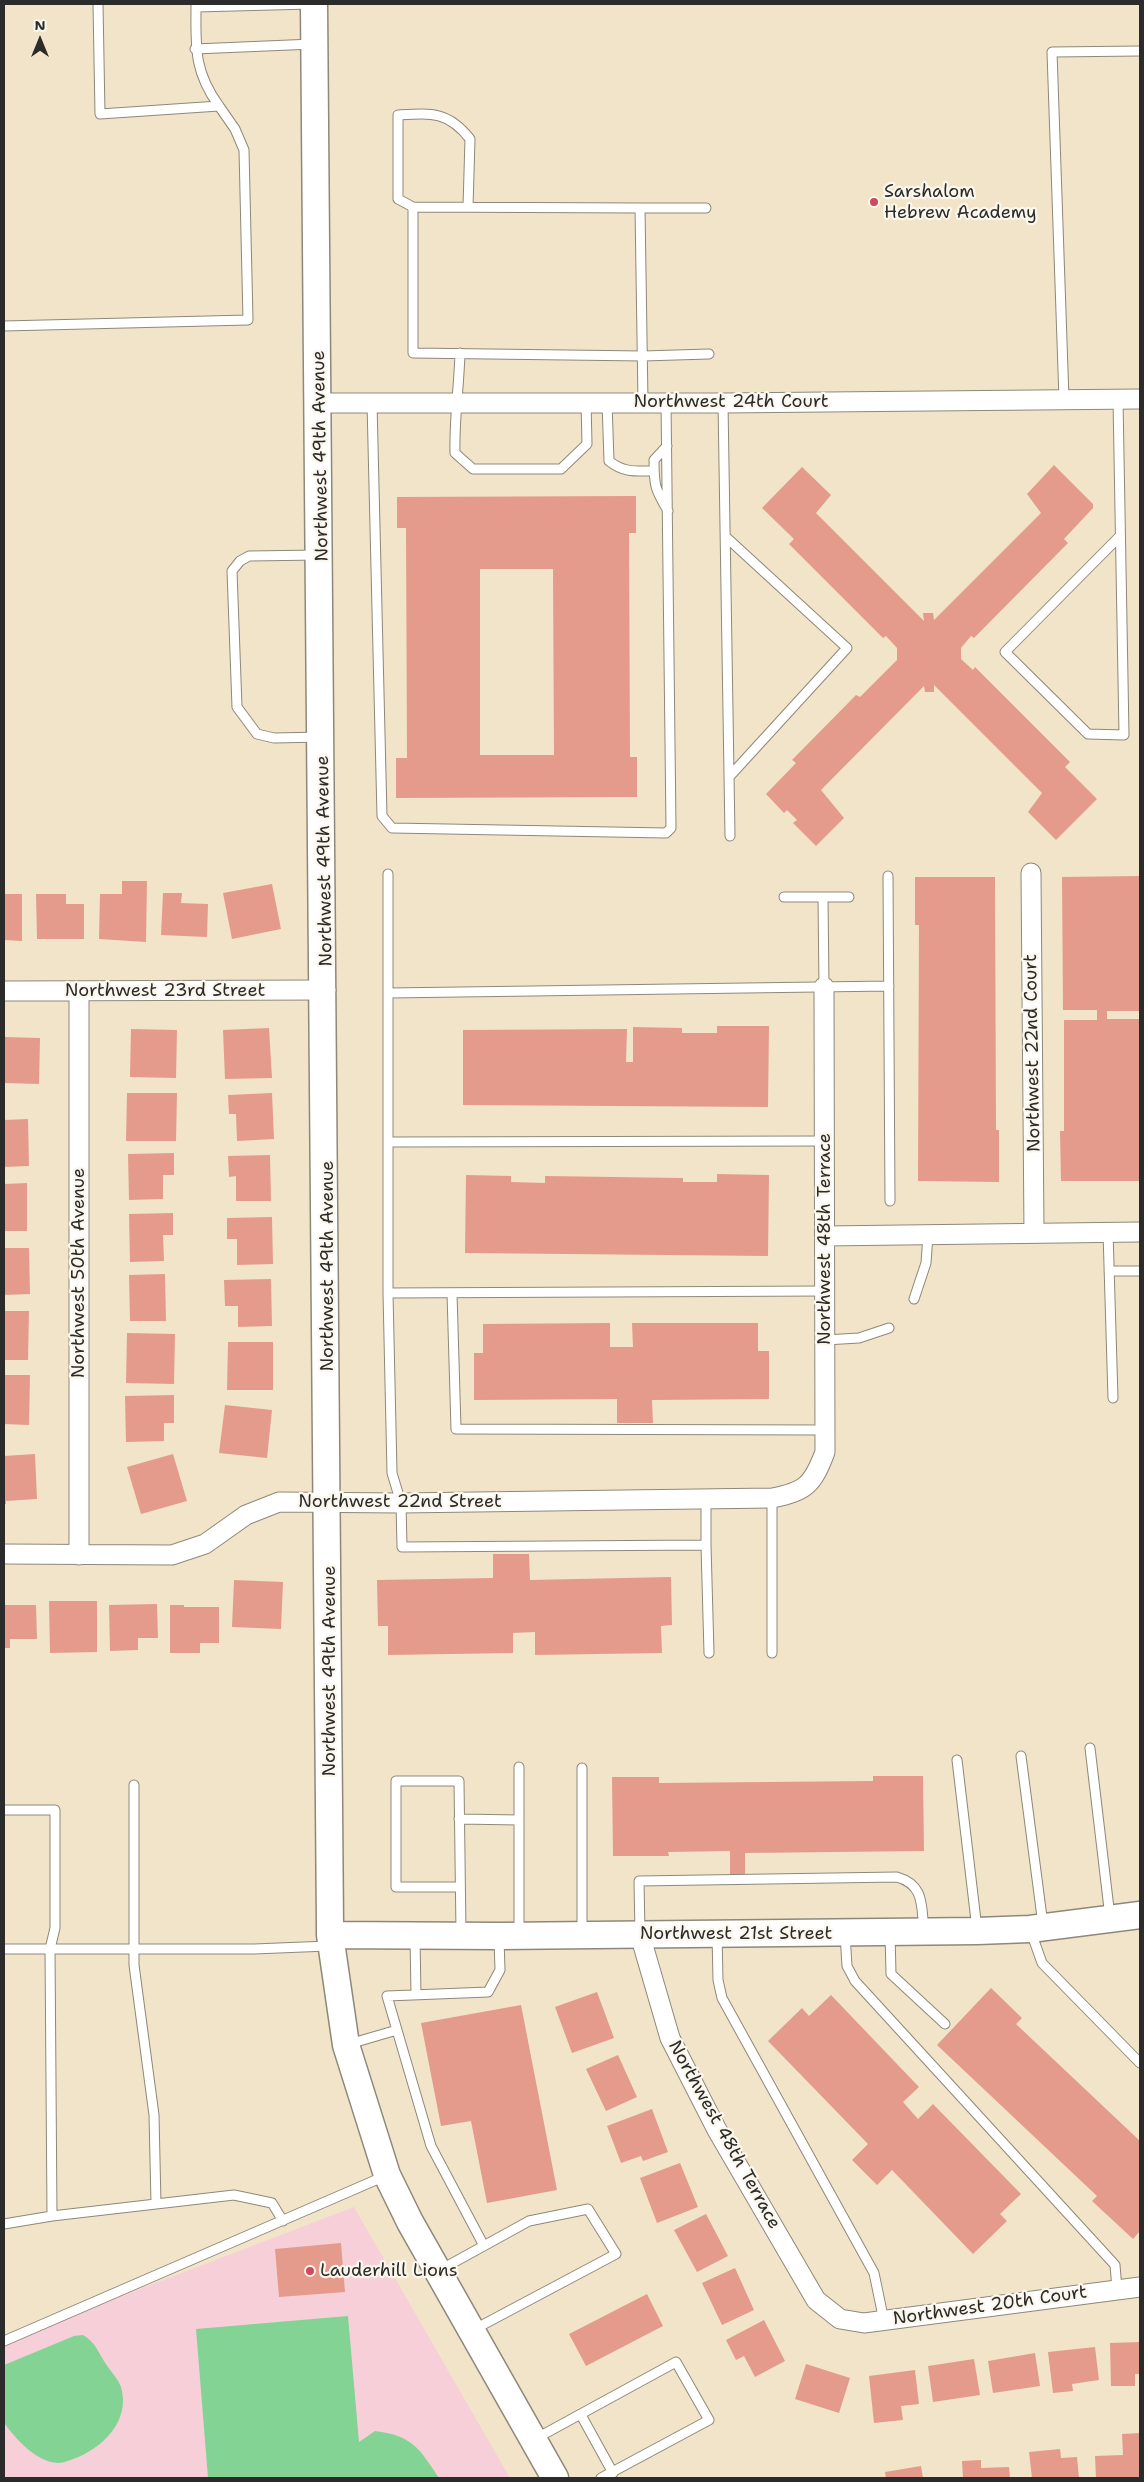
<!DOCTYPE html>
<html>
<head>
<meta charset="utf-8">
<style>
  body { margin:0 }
  #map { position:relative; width:1144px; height:2482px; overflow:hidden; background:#f2e4c9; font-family:"Shantell Sans",sans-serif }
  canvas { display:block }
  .frame { position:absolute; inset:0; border:5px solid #2b2b2b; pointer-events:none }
  .north { position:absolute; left:15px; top:15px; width:50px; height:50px; -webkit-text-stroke:4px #fbf7ec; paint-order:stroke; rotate:0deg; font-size:14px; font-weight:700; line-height:20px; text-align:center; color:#2b2b2b }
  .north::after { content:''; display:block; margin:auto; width:18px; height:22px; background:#2b2b2b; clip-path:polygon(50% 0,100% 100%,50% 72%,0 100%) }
</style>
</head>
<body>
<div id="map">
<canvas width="1144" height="2482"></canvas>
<div class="frame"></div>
<div class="north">N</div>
</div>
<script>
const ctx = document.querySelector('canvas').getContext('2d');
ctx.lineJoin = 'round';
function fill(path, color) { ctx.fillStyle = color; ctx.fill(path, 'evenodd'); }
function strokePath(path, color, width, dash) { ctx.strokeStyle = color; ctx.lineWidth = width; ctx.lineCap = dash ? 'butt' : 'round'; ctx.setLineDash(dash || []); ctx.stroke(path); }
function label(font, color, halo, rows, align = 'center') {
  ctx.font = font + ' "Shantell Sans",sans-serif'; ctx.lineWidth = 4.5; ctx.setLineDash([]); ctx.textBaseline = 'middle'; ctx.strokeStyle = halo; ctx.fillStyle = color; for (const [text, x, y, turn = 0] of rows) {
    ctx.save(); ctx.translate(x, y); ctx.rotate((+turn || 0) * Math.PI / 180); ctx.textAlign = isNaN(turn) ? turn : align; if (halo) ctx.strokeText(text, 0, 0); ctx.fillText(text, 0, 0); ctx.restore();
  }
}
const built = new Path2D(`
  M354 2207 510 2478H4V2341Z`);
const green = new Path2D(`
  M348 2316 359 2442 375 2431C413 2436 419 2448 439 2478H208L196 2329Z
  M83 2335C95 2342 97 2350 104 2361 109 2370 118 2378 121 2387 131 2421 102 2449 73 2459 68 2461 63 2463 58 2463 36 2462 16 2439 4 2423V2365L74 2336Z`);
const building = new Path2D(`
  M1054 465 1093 504V508L1064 539 1068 543 974 638 971 636 961 648V659L973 670 975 667 1070 762 1065 767 1097 799 1056 840 1028 812 1042 793 934 685V692H925L924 686 821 790 844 818 816 846 793 823 797 820 787 810 784 813 766 794 796 763 792 760 856 695 860 697 897 660V648L886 636 883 638 789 544 794 539 762 508 802 467 831 495 816 513 924 621 923 613H933L934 620 1041 513 1027 494Z
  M636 496V533H629L630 757H637V797L396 798V758H407L406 528H397V497ZM480 569H553L554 755H480Z
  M1140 876 1139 1011H1107V1019H1140V1181H1061L1060 1131H1064V1020H1097V1010H1063L1062 877Z
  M915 877H995L996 1130H999V1182L918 1181 919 925H915Z
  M122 881H147L146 942 99 939 100 894H122Z
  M272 884 281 929 232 939 223 893Z
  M163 893H182L181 903 208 904 207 937 161 935Z
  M4 894H22V941L4 940Z
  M36 894H66V904H84V939H37Z
  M717 1026H769L768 1107 463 1105V1030L627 1029 626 1062H633V1027L682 1028V1033H717Z
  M269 1028 272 1078 225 1079 223 1030Z
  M131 1029 177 1030 176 1078 130 1077Z
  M4 1037 40 1038 39 1084 4 1083Z
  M127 1093H177L176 1141H126Z
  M272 1093 274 1139 237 1141 236 1114H229L228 1095Z
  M28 1119 29 1166 4 1167V1120Z
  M174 1153V1175H163V1199L129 1200 128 1154Z
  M270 1155 271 1201H236V1176L229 1177 228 1156Z
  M717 1174 769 1175 768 1256 465 1253 466 1175 511 1176V1182L545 1183V1176L683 1178V1182H717Z
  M27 1183V1231H4V1184Z
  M173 1213V1235H163L164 1261 130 1262 129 1214Z
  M272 1217 273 1264 237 1265V1239H227V1218Z
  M4 1248H29L30 1294 4 1295Z
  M165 1274 166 1321H130L129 1275Z
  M271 1279 272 1326 238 1327V1306H225L224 1280Z
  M4 1311H29L28 1360H4Z
  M610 1323V1347H633L632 1323H758V1351H769V1399L652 1400 653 1423H617V1399L474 1400V1353H483V1324Z
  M127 1333 175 1334 174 1384 126 1383Z
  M228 1342H273V1390H227Z
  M4 1375H30L29 1425 4 1424Z
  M174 1395V1423H164V1441L126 1442 125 1396Z
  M225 1405 272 1410 267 1458 219 1453Z
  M35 1454 37 1499 6 1501V1504H4V1456Z
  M173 1454 187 1501 141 1514 127 1467Z
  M493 1554H529L530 1580 671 1577 672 1625 661 1626 662 1653 535 1655V1632L513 1633V1653L388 1655V1626H378L377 1580 493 1578Z
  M234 1580 283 1582 281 1629 232 1627Z
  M49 1601H97V1652L50 1653Z
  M157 1604 158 1638H138V1650L110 1651 109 1605Z
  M4 1605H36L37 1639H10V1648H4Z
  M170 1605H184V1607H219V1643H200V1653H170Z
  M873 1776H923L924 1851 745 1853V1875L730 1876V1851L668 1852 669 1856H613L612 1777H659V1783L873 1781Z
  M991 1988 1022 2018 1016 2024 1140 2141V2231L1133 2239 1092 2201 1097 2196 937 2045Z
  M597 1992 614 2038 572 2053 555 2007Z
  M831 1995 919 2087 903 2102 918 2119 933 2104 1021 2194 1000 2214 1007 2221 973 2254 892 2170 877 2185 852 2160 868 2144 768 2041 802 2008 809 2016Z
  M521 2005 557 2190 487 2203 471 2121 441 2126 421 2023Z
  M618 2055 637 2097 606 2111 586 2069Z
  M652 2109 668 2152 643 2161 641 2156 621 2163 607 2126Z
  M680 2163 698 2207 657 2223 640 2178Z
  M706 2214 728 2256 697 2272 674 2230Z
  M341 2243 345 2292 279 2297 275 2249Z
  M735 2268 754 2310 722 2325 702 2283Z
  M647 2294 663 2326 586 2366 569 2334Z
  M764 2320 785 2361 755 2377 744 2356 736 2360 726 2340Z
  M1140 2342V2374H1135V2386H1111L1110 2343Z
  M1095 2347 1099 2380 1072 2384 1073 2391 1053 2393 1048 2352Z
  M1035 2353 1040 2386 993 2393 988 2361Z
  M974 2359 980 2395 933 2402 928 2366Z
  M806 2364 850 2378 839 2413 795 2399Z
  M915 2370 919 2404 901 2406 903 2420 874 2423 869 2376Z
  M1140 2433V2478H1096L1095 2456 1123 2455 1122 2434Z
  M1060 2449 1061 2458 1077 2457 1079 2478H1032L1029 2452Z
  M981 2460V2468L1009 2467 1010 2478H963L962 2461Z
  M921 2466 923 2478H886L885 2472Z`);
const lane = new Path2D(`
  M98 4 100 114 219 106C193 70 196 46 196 4
  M196 7 311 4
  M195 49 313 44
  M413 207 398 199V115C431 113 448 111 470 139L468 207
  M640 208H706
  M4 326 248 320 244 150 235 129 219 106
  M460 353C459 387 454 420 455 453L473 469H561L587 444 586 402
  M1064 399 1052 52 1140 51
  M1118 399 1124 735 1088 734 1005 652 1120 536
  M607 402 609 461C624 473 636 471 654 471
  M643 402 640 208 413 207V353L643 356 709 354
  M372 403 382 816 392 828 666 833 671 828 666 402
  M723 403 730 836
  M667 446 654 460C654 486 655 489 668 511
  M726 537 847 648 729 777
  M319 555 249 556 240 561 232 571 237 707 257 734 274 738 322 737
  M388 874V1293L392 1473 401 1503 402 1547 706 1545 709 1653
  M888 876 890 1201
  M784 897H849
  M823 898 824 987
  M389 993 889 986
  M388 1142 825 1141
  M1108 1232 1113 1398
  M1109 1271H1140
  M388 1293 825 1291
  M452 1293 456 1429 825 1430
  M914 1299 926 1263 928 1235
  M825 1340 859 1338 889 1328
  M706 1498V1545
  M772 1653V1498
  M1090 1748 1110 1917
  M1021 1756 1043 1925
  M957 1760 977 1929
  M519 1767V1933
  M134 1785V1965L154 2115 156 2204
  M4 1810H55V1928L50 1949 52 2216 234 2195 272 2203 283 2221
  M459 1819 519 1820
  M460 1887H396V1781H459L461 1933
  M1031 1932 1042 1963 1140 2063
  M582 1933V1768
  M890 1933 891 1974 945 2024
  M640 1934 639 1881 897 1877C925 1885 921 1906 924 1930
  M845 1934 847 1966 855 1981 1115 2265 1117 2289
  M717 1935 718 1980 722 1998 874 2273 884 2321
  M415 1937 416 1995
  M4 1949H254L328 1946
  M349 2044 397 2030
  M4 2224 52 2216
  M484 2246 431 2146 387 1996 488 1992 500 1970 499 1939
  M440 2270 529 2221 588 2209 616 2254 473 2330
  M4 2341 385 2176
  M581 2415 613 2473
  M535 2439 676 2362 709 2420 601 2478`);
const street = new Path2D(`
  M321 403H723L1140 399
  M1031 873 1034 1233
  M4 991 326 990
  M79 991V1555
  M825 1236 1140 1232
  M4 1554 172 1555 205 1544 246 1515 279 1502 401 1503 772 1498C806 1492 813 1484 825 1452L824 987
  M640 1935 670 2038 717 2130 816 2300 840 2319 864 2323 1140 2287`);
const secondary = new Path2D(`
  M314 4C324 647 329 1291 330 1935L346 2045 387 2175 410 2222 555 2478
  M330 1935 499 1936 977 1931 1030 1929 1140 1915`);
const markers = [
  [874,202,5,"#d1495b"],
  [310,2271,5,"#d1495b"]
];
const poiNames = [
  ["Sarshalom",884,192],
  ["Hebrew Academy",884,213],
  ["Lauderhill Lions",320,2271]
];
const streetNames = [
  ["Northwest 24th Court",731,402],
  ["Northwest 49th Avenue",321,456,-91],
  ["Northwest 49th Avenue",325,861,-91],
  ["Northwest 23rd Street",165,991],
  ["Northwest 22nd Court",1033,1053,-91],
  ["Northwest 48th Terrace",825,1239,-90],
  ["Northwest 49th Avenue",328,1266,-90],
  ["Northwest 50th Avenue",79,1273,-90],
  ["Northwest 22nd Street",400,1502],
  ["Northwest 49th Avenue",330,1671,-90],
  ["Northwest 21st Street",736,1934],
  ["Northwest 48th Terrace",724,2135,61],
  ["Northwest 20th Court",990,2306,-8]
];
fill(built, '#f6cfd8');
fill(green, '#83d494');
fill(building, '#e49b8b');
strokePath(lane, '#8e887a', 11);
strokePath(street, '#8e887a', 21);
strokePath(secondary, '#8e887a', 29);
strokePath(lane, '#fff', 9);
strokePath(street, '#fff', 19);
strokePath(secondary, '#fff', 26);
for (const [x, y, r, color] of markers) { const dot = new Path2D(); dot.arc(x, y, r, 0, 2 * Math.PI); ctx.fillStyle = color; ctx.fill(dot); strokePath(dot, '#fbf7ec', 2); }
label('18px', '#2b2b2b', '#fbf7ec', poiNames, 'left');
label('18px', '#2b2b2b', '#fbf7ec', streetNames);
</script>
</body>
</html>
